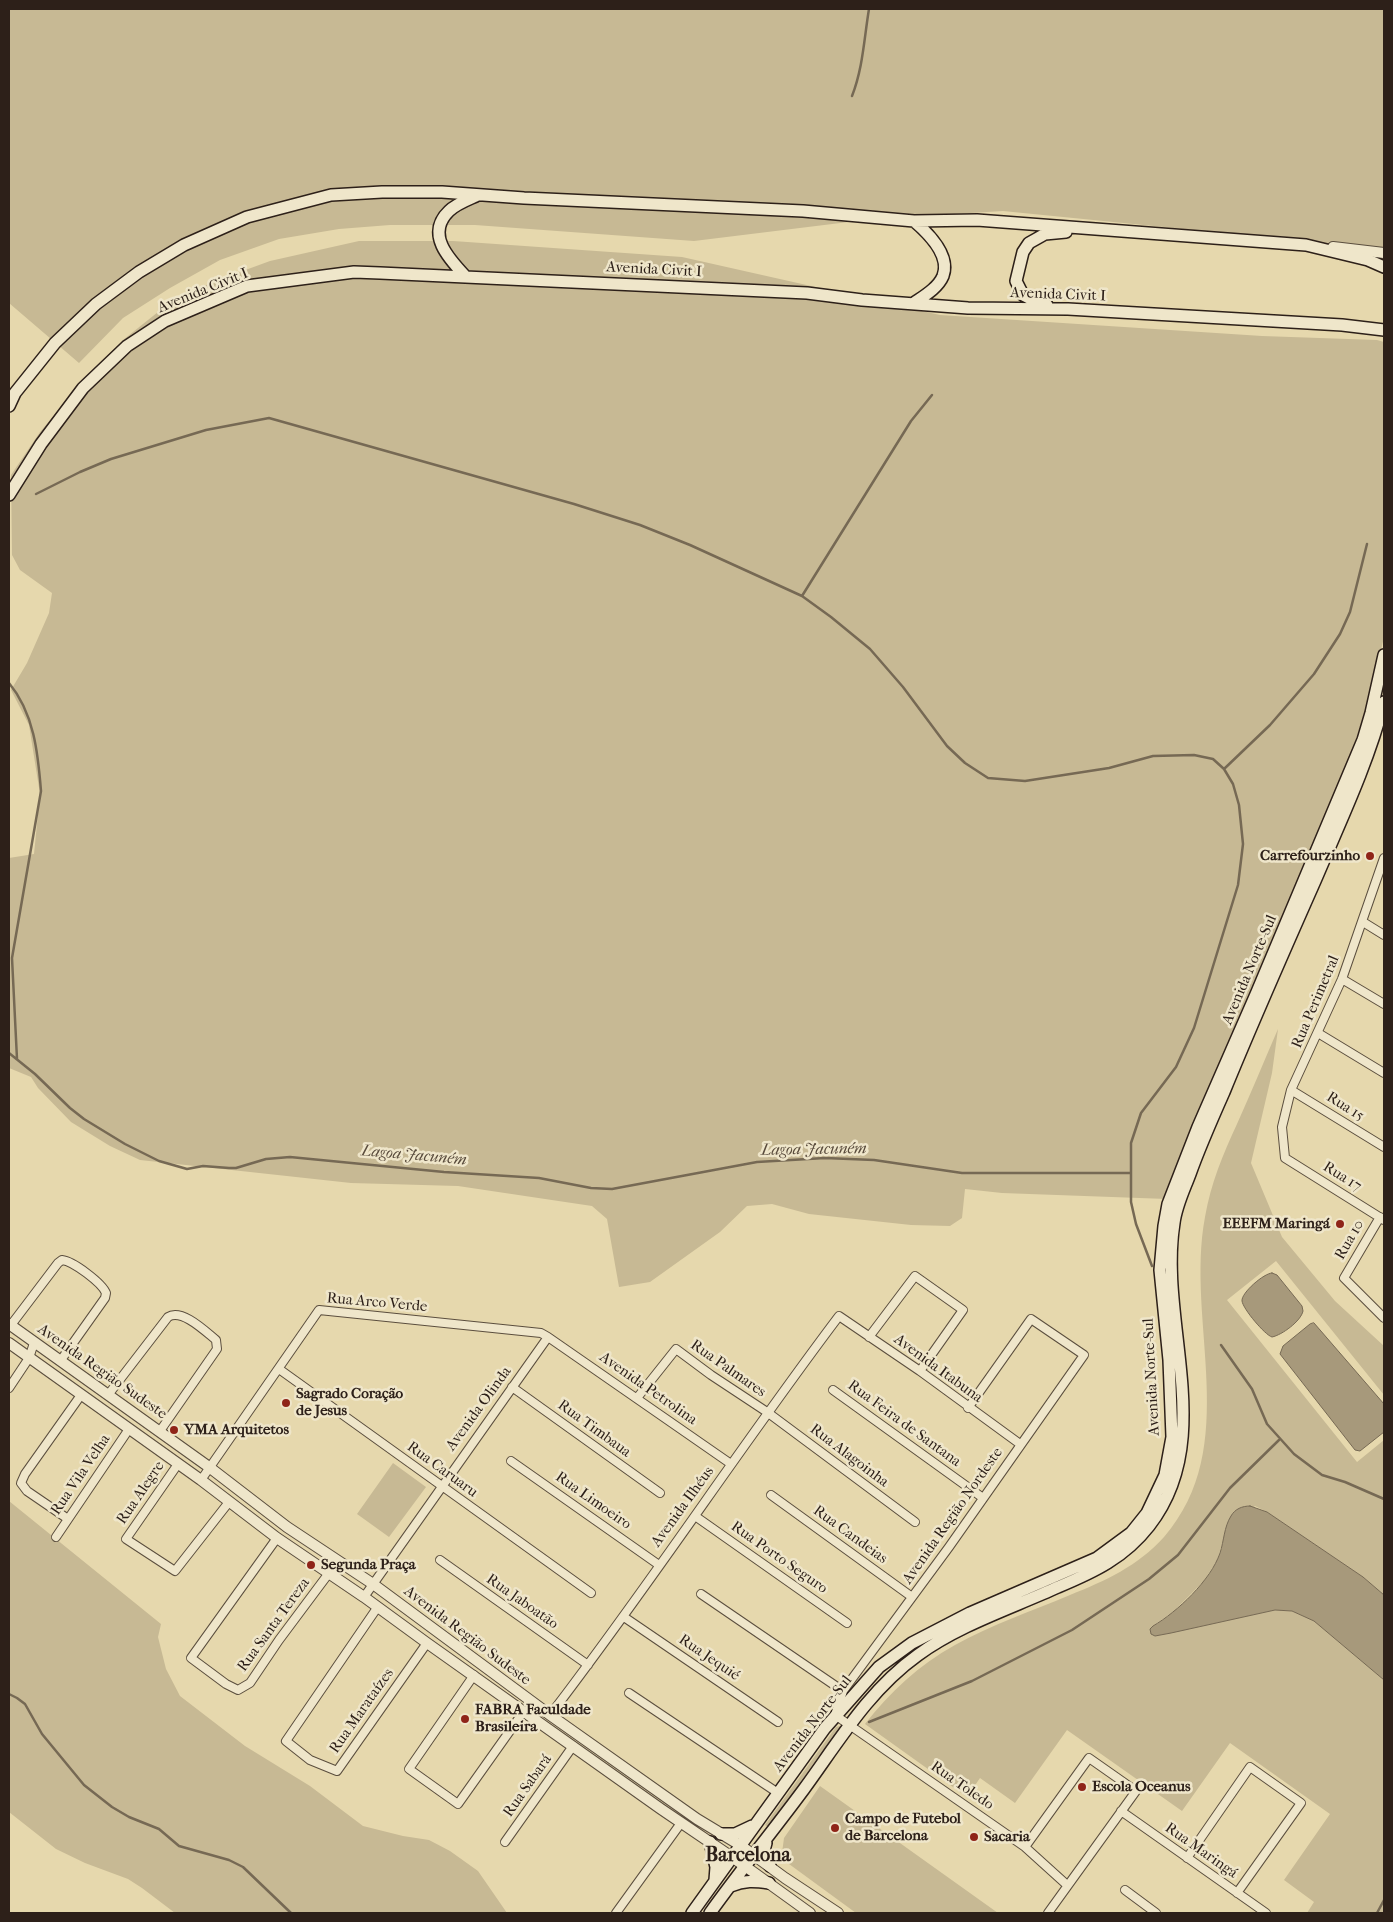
<!DOCTYPE html>
<html>
<head>
<meta charset="utf-8">
<style>
  body { margin:0 }
  #map { position:relative; width:1393px; height:1922px; overflow:hidden; background:#e6d8ad; font-family:"IM FELL French Canon",serif }
  canvas { display:block }
  .frame { position:absolute; inset:0; border:10px solid #2d2019; pointer-events:none }
</style>
</head>
<body>
<div id="map">
<canvas width="1393" height="1922"></canvas>
<div class="frame"></div>
</div>
<script>
const ctx = document.querySelector('canvas').getContext('2d');
ctx.lineJoin = 'round';
function fill(path, color) { ctx.fillStyle = color; ctx.fill(path, 'evenodd'); }
function strokePath(path, color, width, dash) { ctx.strokeStyle = color; ctx.lineWidth = width; ctx.lineCap = dash ? 'butt' : 'round'; ctx.setLineDash(dash || []); ctx.stroke(path); }
function label(font, color, halo, rows, align = 'center') {
  ctx.font = font + ' "IM FELL French Canon",serif'; ctx.lineWidth = 5; ctx.setLineDash([]); ctx.textBaseline = 'middle'; ctx.strokeStyle = halo; ctx.fillStyle = color; for (const [text, x, y, turn = 0] of rows) {
    ctx.save(); ctx.translate(x, y); ctx.rotate((+turn || 0) * Math.PI / 180); ctx.textAlign = isNaN(turn) ? turn : align; if (halo) ctx.strokeText(text, 0, 0); ctx.fillText(text, 0, 0); ctx.restore();
  }
}
const green = new Path2D(`
  M9 9H1384V249L1003 211 873 219 694 241 475 225H390L339 229 279 239 220 260 170 288 123 318 79 363 9 303Z
  M359 241H453L682 257 940 315 1262 336 1377 340 1384 342V637L1372 689 1346 770 1167 1199 1002 1193 965 1189 962 1218 950 1226 911 1225 809 1214 772 1204 747 1206 720 1232 650 1282 619 1287 607 1219 592 1206 458 1186 351 1183 140 1160 110 1146 71 1122 38 1088 31 1077 9 1068V858L34 854 40 794 29 725 11 690 27 663 49 613 52 593 20 570 12 555 11 475 40 432 88 375 123 340 158 312 210 283 270 261Z
  M1278 1029 1272 1073 1251 1163 1282 1237 1335 1301 1384 1346V1395L1276 1261 1227 1300 1357 1462 1384 1440V1595L1363 1577 1267 1512 1255 1506 1224 1538 1217 1561 1203 1582 1174 1611 1153 1626 1150 1632 1155 1636 1275 1610 1292 1611 1314 1621 1384 1680V1913H1307L1314 1902 1284 1880 1330 1814 1230 1743 1182 1811 1067 1730 1015 1803 980 1778 967 1797 865 1724C890 1692 919 1665 955 1645 991 1625 1032 1611 1070 1595 1105 1581 1138 1566 1164 1537 1243 1446 1185 1323 1205 1217 1211 1183 1223 1154 1237 1124 1251 1093 1264 1061 1278 1029Z
  M393 1463 426 1487 389 1537 357 1514Z
  M9 1501 161 1624 158 1637 166 1669 180 1696 245 1746 310 1786 363 1826 403 1836 429 1840 450 1851 478 1871 507 1913H175L142 1888 128 1879 85 1863 56 1849 9 1812Z
  M840 1726 841 1728 770 1828 765 1825 836 1727Z
  M820 1786 998 1913H856L789 1864 782 1853 784 1838Z`);
const water = new Path2D(`
  M1272 1273 1277 1275 1302 1306 1303 1311C1301 1321 1282 1335 1272 1337 1265 1335 1243 1309 1242 1301 1241 1293 1264 1273 1272 1273Z
  M1314 1323 1384 1404V1432L1360 1451 1355 1450 1280 1354 1283 1346 1310 1324Z
  M1250 1506 1267 1512 1363 1577 1384 1595V1680L1314 1621 1292 1611 1275 1610 1171 1633 1155 1636 1151 1634 1150 1629 1153 1626C1177 1612 1211 1580 1220 1553 1224 1541 1224 1527 1231 1516 1235 1509 1242 1506 1250 1506Z`);
const stream = new Path2D(`
  M852 96C863 68 864 39 869 9
  M36 494 80 472 111 459 206 430 269 418 574 504 640 525 690 545 802 596 831 617 870 649 903 687 947 746 965 763 988 778 1025 781 1109 768 1153 756 1194 755 1213 759 1224 769 1233 784 1239 805 1243 844 1238 885 1194 1028 1176 1067 1141 1113 1131 1143V1202L1136 1224 1152 1266
  M802 596 911 421 932 395
  M9 683C34 713 38 753 41 791L12 958 17 1059
  M1224 769 1270 725 1314 674 1340 634 1350 612 1367 544
  M9 1053 35 1074 70 1108 84 1119 125 1144 159 1161 187 1169 203 1166 229 1168H236L266 1159 290 1157 444 1172 539 1178 591 1188 612 1189 757 1162 825 1158 874 1160 962 1173H1130
  M1221 1345 1252 1389 1267 1424 1294 1454 1322 1475 1345 1482 1384 1499
  M9 1694 17 1698 25 1704 42 1734 84 1785 112 1807 129 1817 159 1829 179 1846 229 1860 243 1867 291 1913
  M869 1722 972 1681 1072 1630 1149 1579 1178 1555 1230 1488 1279 1440
  M1377 1913 1384 1900`);
const minor = new Path2D(`
  M1384 858 1342 979 1291 1090 1282 1127 1285 1158 1384 1220
  M1363 922 1384 935
  M1342 979 1384 1004
  M1318 1033 1384 1073
  M1291 1090 1384 1147
  M1380 1217 1344 1278 1384 1318
  M11 1325 58 1263 62 1260C73 1261 102 1283 106 1293L105 1298 61 1360
  M869 1337 915 1276 963 1310 920 1371
  M279 1369 591 1593
  M512 1387 660 1493
  M9 1388 29 1358 34 1343
  M833 1390 983 1498
  M108 1395 168 1317C182 1308 206 1332 216 1340L217 1349 160 1431
  M637 1398 676 1349 711 1375 767 1412 915 1522
  M968 1408 1031 1319 1084 1355 949 1547 843 1691 835 1715 1025 1847 1067 1885
  M511 1461 659 1565
  M178 1464 126 1539 175 1571 229 1502
  M201 1480 319 1310 541 1333 548 1337 731 1464
  M771 1495 912 1597
  M695 1516 847 1623
  M68 1519 27 1491 21 1483 25 1474 81 1395
  M56 1537 129 1429
  M277 1538 191 1658 226 1684 238 1690 250 1683 279 1640 329 1573
  M440 1560 588 1665
  M701 1594 843 1691
  M364 1597 548 1337
  M377 1608 286 1741 310 1760 337 1771 427 1643
  M624 1617 778 1722
  M474 1675 409 1769 458 1804 524 1711
  M629 1693 778 1793
  M550 1715C650 1585 740 1447 839 1316L920 1371 1020 1444
  M1121 1811 1266 1913
  M505 1842 573 1746
  M1025 1847 1089 1758 1136 1791 1048 1913
  M1187 1858 1250 1767 1301 1803 1237 1893
  M1125 1890 1156 1913
  M616 1913 681 1823`);
const tertiary = new Path2D(`
  M1333 247 1384 253
  M9 1324 209 1467 287 1527 373 1584 550 1715 697 1819 740 1845 785 1878 838 1913
  M9 1343 201 1480 277 1538 364 1597 427 1643 661 1809 742 1864 810 1913`);
const secondary = new Path2D(`
  M914 221C928 233 951 255 943 276 938 288 924 296 914 303
  M466 277C449 259 425 234 449 211 456 204 467 200 476 196
  M1047 305 1040 304 1023 295 1016 281 1023 252 1029 243 1045 234 1066 232
  M9 406 15 393 55 343 96 304 139 272 184 245 247 217 331 195 382 192H442L524 198 803 211 914 221 977 220 1306 245 1368 260 1384 267
  M9 495 41 444 83 388 127 346 165 321 247 286 354 272 380 273 807 293 862 300 968 308 1068 309 1342 325 1384 330
  M721 1834H735L752 1826
  M710 1842 716 1867 715 1880
  M766 1843 763 1854 770 1866
  M731 1886C744 1880 755 1881 769 1883
  M692 1913 825 1728 879 1667 912 1643 970 1613 1097 1558 1131 1533 1147 1513 1165 1475 1172 1437 1169 1360 1160 1270 1164 1226 1168 1204 1198 1127 1257 992 1363 740 1371 713 1384 655
  M710 1913C740 1871 773 1831 804 1789 839 1741 869 1690 918 1655 959 1625 1012 1608 1058 1587 1094 1572 1124 1558 1149 1526 1218 1438 1158 1322 1174 1223 1176 1206 1184 1190 1190 1174 1200 1146 1212 1119 1224 1092 1253 1021 1284 951 1315 881 1340 822 1368 764 1384 702`);
const markers = [
  [1370,856,5,"#8f2418"],
  [1340,1224,5,"#8f2418"],
  [286,1403,5,"#8f2418"],
  [174,1430,5,"#8f2418"],
  [311,1565,5,"#8f2418"],
  [465,1719,5,"#8f2418"],
  [1082,1787,5,"#8f2418"],
  [835,1828,5,"#8f2418"],
  [974,1837,5,"#8f2418"]
];
const streetNames = [
  ["Avenida Civit I",654,270,3],
  ["Avenida Civit I",203,291,-22],
  ["Avenida Civit I",1058,295,2],
  ["Avenida Norte-Sul",1250,970,-67],
  ["Rua Perimetral",1316,1002,-67],
  ["Rua 15",1345,1107,32],
  ["Rua 17",1342,1177,32],
  ["Rua 10",1350,1240,-60],
  ["Rua Arco Verde",377,1303,5],
  ["Rua Palmares",728,1369,35],
  ["Avenida Itabuna",938,1369,36],
  ["Avenida Região Sudeste",102,1372,35],
  ["Avenida Norte-Sul",1152,1377,-93],
  ["Avenida Petrolina",648,1389,35],
  ["Avenida Olinda",479,1409,-54],
  ["Rua Feira de Santana",904,1424,36],
  ["Rua Timbaua",594,1429,36],
  ["Rua Alagoinha",849,1456,37],
  ["Rua Caruaru",442,1470,36],
  ["Rua Vila Velha",81,1475,-56],
  ["Rua Alegre",141,1493,-56],
  ["Rua Limoeiro",593,1501,35],
  ["Avenida Ilhéus",683,1507,-54],
  ["Avenida Região Nordeste",953,1516,-55],
  ["Rua Candeias",850,1535,36],
  ["Rua Porto Seguro",779,1558,35],
  ["Rua Jaboatão",522,1602,35],
  ["Rua Santa Tereza",274,1625,-54],
  ["Avenida Região Sudeste",467,1636,37],
  ["Rua Jequié",709,1658,34],
  ["Rua Marataízes",362,1711,-55],
  ["Avenida Norte-Sul",813,1724,-52],
  ["Rua Sabará",528,1786,-55],
  ["Rua Toledo",962,1786,35],
  ["Rua Maringá",1201,1851,35]
];
const poiNames = [
  ["Carrefourzinho",1360,856,"right"],
  ["EEEFM Maringá",1330,1224,"right"],
  ["Sagrado Coração",296,1394],
  ["de Jesus",296,1411],
  ["YMA Arquitetos",184,1430],
  ["Segunda Praça",321,1565],
  ["FABRA Faculdade",475,1710],
  ["Brasileira",475,1727],
  ["Escola Oceanus",1092,1787],
  ["Campo de Futebol",845,1819],
  ["de Barcelona",845,1836],
  ["Sacaria",984,1837]
];
const waterNames = [
  ["Lagoa Jacuném",814,1150,-1],
  ["Lagoa Jacuném",414,1156,5]
];
const districtNames = [
  ["Barcelona",748,1856]
];
fill(green, '#c7b994');
fill(water, '#a7997b');
strokePath(water, '#766954', 1);
strokePath(stream, '#766954', 2.5);
strokePath(minor, '#5b4e3e', 10);
strokePath(tertiary, '#5b4e3e', 12);
strokePath(secondary, '#2d2019', 14);
strokePath(minor, '#efe6ca', 8);
strokePath(tertiary, '#efe6ca', 10);
strokePath(secondary, '#efe6ca', 11);
for (const [x, y, r, color] of markers) { const dot = new Path2D(); dot.arc(x, y, r, 0, 2 * Math.PI); ctx.fillStyle = color; ctx.fill(dot); strokePath(dot, '#efe6ca', 2); }
label('15px', '#2d2019', '#efe6ca', streetNames);
label('bold 15px', '#2d2019', '#efe6ca', poiNames, 'left');
label('italic 16px', '#584a3b', '#efe6ca', waterNames);
label('bold 20px', '#2d2019', '#efe6ca', districtNames);
</script>
</body>
</html>
